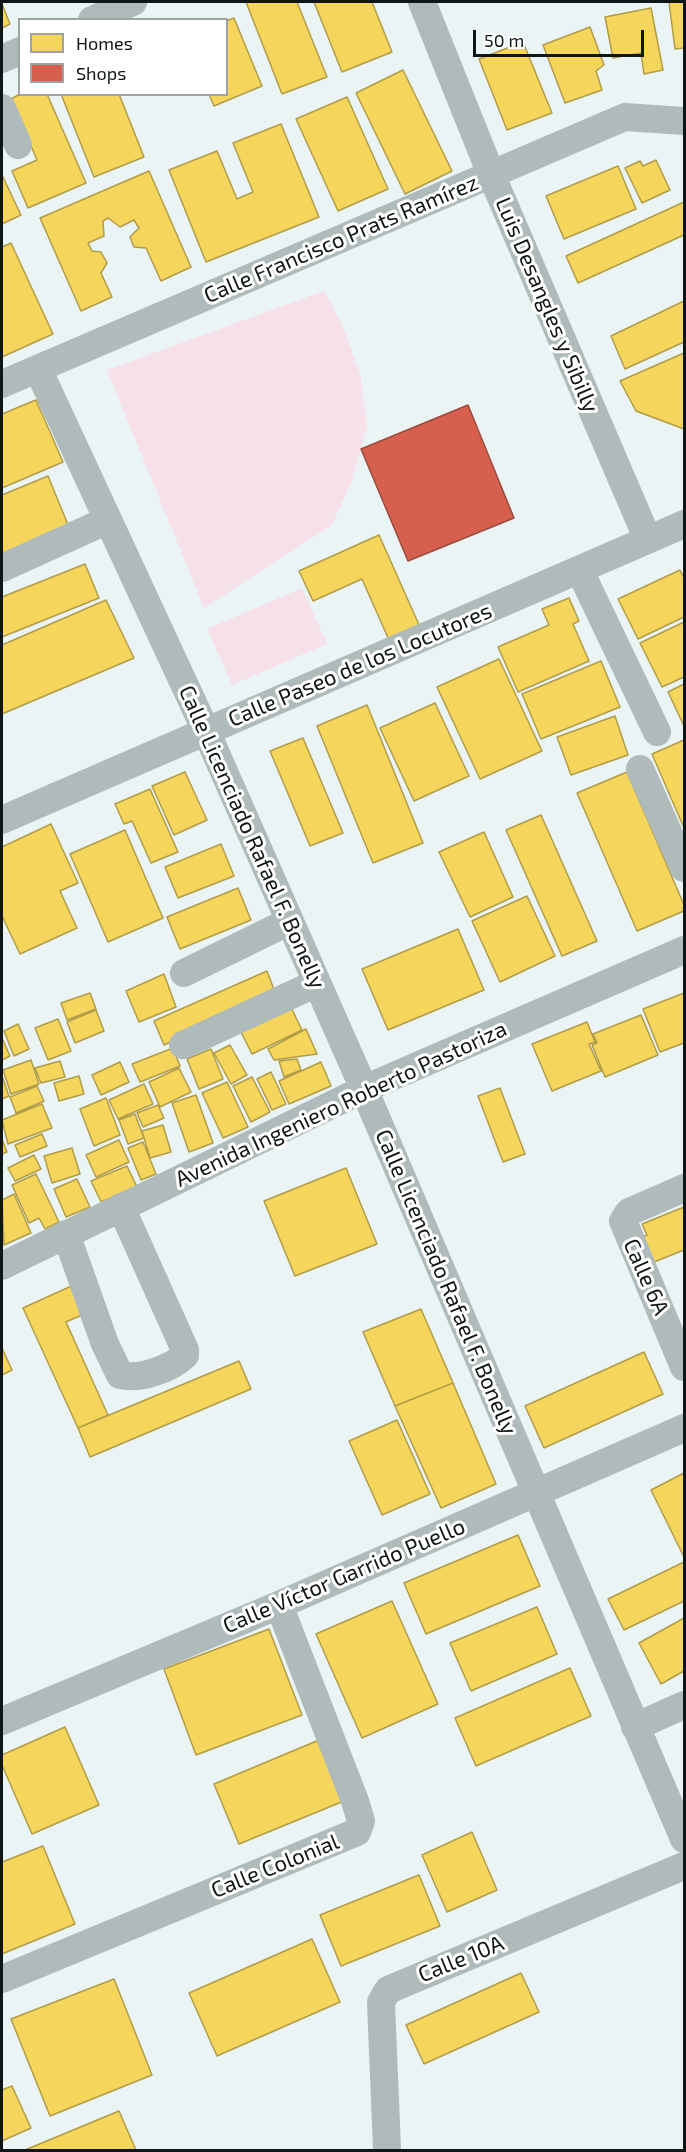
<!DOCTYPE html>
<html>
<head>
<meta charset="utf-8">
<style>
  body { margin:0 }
  #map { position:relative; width:686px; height:2152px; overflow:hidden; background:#eaf4f4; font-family:"Exo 2",sans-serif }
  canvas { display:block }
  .frame { position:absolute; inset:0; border:3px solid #101616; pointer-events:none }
  .legend { position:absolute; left:18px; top:18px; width:210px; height:78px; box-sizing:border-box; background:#fff; border:2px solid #9fa2a2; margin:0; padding:8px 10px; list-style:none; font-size:18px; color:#101616 }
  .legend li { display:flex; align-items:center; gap:12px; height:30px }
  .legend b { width:30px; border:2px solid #9fa2a2 }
  .scale { position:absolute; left:473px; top:30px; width:171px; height:27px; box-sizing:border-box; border:3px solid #101616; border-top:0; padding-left:8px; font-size:18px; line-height:21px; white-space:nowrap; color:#101616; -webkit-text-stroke:4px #fff; paint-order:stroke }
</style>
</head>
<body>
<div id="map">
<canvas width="686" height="2152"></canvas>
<div class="frame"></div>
<ul class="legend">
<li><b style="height:16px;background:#f6d55c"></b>Homes</li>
<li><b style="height:16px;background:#d6604d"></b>Shops</li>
</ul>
<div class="scale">50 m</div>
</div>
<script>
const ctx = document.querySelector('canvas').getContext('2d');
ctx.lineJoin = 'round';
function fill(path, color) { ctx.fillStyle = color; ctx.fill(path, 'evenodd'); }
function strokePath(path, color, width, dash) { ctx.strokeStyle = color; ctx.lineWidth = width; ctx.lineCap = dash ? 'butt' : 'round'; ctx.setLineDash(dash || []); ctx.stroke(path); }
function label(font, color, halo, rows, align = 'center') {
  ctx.font = font + ' "Exo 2",sans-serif'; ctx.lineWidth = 6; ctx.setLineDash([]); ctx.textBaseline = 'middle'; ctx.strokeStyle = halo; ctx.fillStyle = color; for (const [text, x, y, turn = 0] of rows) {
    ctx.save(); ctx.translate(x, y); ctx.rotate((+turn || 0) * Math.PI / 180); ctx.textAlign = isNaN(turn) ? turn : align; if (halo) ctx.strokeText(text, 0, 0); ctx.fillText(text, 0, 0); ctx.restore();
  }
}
const green = new Path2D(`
  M324 291 343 327 361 376 367 427 352 480 332 525 204 608 107 370Z
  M302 588 327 644 232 685 207 629Z`);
const homes = new Path2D(`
  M246 2H297L327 77 282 94Z
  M314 2H372L392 52 342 72Z
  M669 2H684V48L675 49Z
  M2 4 10 24 2 28Z
  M651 8 663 70 644 74 641 53 613 58 605 17Z
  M234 18 262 86 214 106 209 94H226V21Z
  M590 27 604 65 596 71 602 90 565 103 543 45Z
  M523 42 552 113 507 130 479 59Z
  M403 70 452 171 405 194 356 93Z
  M20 94H47L86 183 28 208 12 171 37 160 11 99Z
  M61 94H119L144 157 94 177Z
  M347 97 388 189 338 211 296 119Z
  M281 124 319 217 206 262 169 170 217 151 237 199 253 192 233 143Z
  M656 160 670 190 642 203 625 168 640 161 643 166Z
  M618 166 636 209 564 239 546 196Z
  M149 171 191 267 161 281 146 248 134 247 130 237 139 228 134 220 120 227 108 218 103 221 104 236 88 243 92 251 101 252 107 263 101 273 112 297 81 311 40 218Z
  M2 175 21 215 2 224Z
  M684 202V235L578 283 566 256Z
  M11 243 53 334 2 357V247Z
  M684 301V342L625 369 611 336Z
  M684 353V429L636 411 620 381Z
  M36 400 63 462 2 488V414Z
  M48 476 71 532 2 560V495Z
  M379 535 420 627 389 640 362 579 313 601 299 571Z
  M85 564 99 598 2 637V597Z
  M680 570 684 578V617L638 639 618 599Z
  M569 598 579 621 573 624 589 661 518 692 498 647 549 625 542 609Z
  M106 600 134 658 2 714V645Z
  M684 622V677L662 687 640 643Z
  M499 659 542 751 480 779 437 687Z
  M601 661 620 707 541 739 522 694Z
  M684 684V726L668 692Z
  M435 703 469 776 414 801 380 728Z
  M367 705 423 843 373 863 317 726Z
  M615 716 628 755 571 775 557 737Z
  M303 738 343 833 310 846 270 751Z
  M684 740V828L652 754Z
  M185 772 207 820 174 835 152 786Z
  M627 772 684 905V911L637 931 577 793Z
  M150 789 178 852 151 863 132 821 124 824 115 804Z
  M541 815 597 941 562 956 506 830Z
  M51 824 78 883 60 891 77 928 20 954 2 916V847Z
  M125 830 163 918 108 942 70 854Z
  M484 832 513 897 470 917 439 852Z
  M221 844 234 876 178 898 165 867Z
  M238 888 251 920 180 949 167 917Z
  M527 896 555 956 500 982 472 921Z
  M458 929 484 990 388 1030 362 969Z
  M267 971 276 995 164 1045 154 1021Z
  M164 974 176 1007 139 1022 126 991Z
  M90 993 96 1009 67 1020 61 1003Z
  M684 993V1043L660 1052 643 1009Z
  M288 1001 302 1030 252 1054 238 1026Z
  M96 1010 104 1031 75 1043 67 1022Z
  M641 1015 658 1055 605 1077 592 1045 597 1043 593 1034Z
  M58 1019 71 1051 48 1060 35 1028Z
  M587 1022 595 1042 589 1044 601 1071 552 1091 532 1044Z
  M18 1024 29 1049 14 1056 4 1031Z
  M306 1029 317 1054 274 1060 268 1049Z
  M2 1038 10 1056 2 1060Z
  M230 1045 247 1075 231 1084 214 1053Z
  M173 1048 180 1066 140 1082 132 1064Z
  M211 1049 223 1079 199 1089 187 1059Z
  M297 1059 301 1070 284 1077 279 1061Z
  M31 1060 39 1084 11 1094 3 1070Z
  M60 1061 65 1077 41 1083 35 1068Z
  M120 1062 129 1082 101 1095 92 1075Z
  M321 1062 331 1086 289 1104 279 1081Z
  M179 1068 191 1092 160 1107 149 1082Z
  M271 1072 286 1104 272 1110 257 1079Z
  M2 1076 9 1096 2 1099Z
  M79 1076 84 1094 59 1101 54 1083Z
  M252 1077 270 1112 251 1122 233 1086Z
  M227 1082 248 1127 223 1138 202 1093Z
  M144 1084 153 1104 118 1119 109 1100Z
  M37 1086 44 1101 16 1113 10 1097Z
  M500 1088 525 1154 503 1162 478 1096Z
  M196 1095 213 1143 189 1152 172 1103Z
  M106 1098 120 1135 94 1146 80 1109Z
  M42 1104 52 1128 8 1144 2 1120Z
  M158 1105 164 1118 143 1127 137 1113Z
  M135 1114 144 1138 128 1144 119 1120Z
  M163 1125 171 1152 150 1158 142 1131Z
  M42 1134 47 1146 20 1157 15 1145Z
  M2 1139 7 1152 2 1154Z
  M119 1140 129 1162 96 1177 86 1155Z
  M143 1142 156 1174 141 1180 128 1148Z
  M72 1148 80 1174 52 1183 44 1156Z
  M34 1155 41 1169 15 1181 8 1168Z
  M127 1166 137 1187 101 1202 91 1181Z
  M346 1168 377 1244 295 1276 264 1201Z
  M36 1174 59 1222 45 1229 39 1218 29 1223 12 1185Z
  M77 1179 90 1207 66 1217 54 1189Z
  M14 1194 31 1233 4 1245 2 1200Z
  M684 1207V1250L649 1264 639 1239 647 1235 642 1224Z
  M78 1283 91 1311 66 1322 108 1415 78 1428 23 1308Z
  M421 1309 453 1383 395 1406 363 1332Z
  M2 1348 12 1370 2 1375Z
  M644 1352 663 1394 544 1448 525 1406Z
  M239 1361 251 1389 90 1457 78 1428Z
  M453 1383 496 1484 441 1508 395 1406Z
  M397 1420 430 1494 382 1515 349 1441Z
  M684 1473V1557L651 1490Z
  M518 1535 540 1586 426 1634 404 1583Z
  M684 1562V1601L624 1630 608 1599Z
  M392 1601 438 1704 362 1738 316 1634Z
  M537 1607 557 1654 471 1691 450 1643Z
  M684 1618V1671L661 1684 639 1643Z
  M269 1629 302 1715 196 1755 164 1669Z
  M570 1668 591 1716 476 1766 455 1718Z
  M65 1727 99 1805 32 1834 2 1765V1755Z
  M319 1740 344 1801 239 1844 214 1784Z
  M472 1832 497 1890 447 1912 422 1855Z
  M43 1846 75 1924 2 1954V1862Z
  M419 1875 440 1926 341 1966 320 1915Z
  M312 1939 340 2002 217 2056 189 1993Z
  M521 1973 539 2012 424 2064 406 2025Z
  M114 1979 152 2075 50 2116 11 2019Z
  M12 2086 31 2128 2 2141V2090Z
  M119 2111 136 2150H25Z`);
const shops = new Path2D(`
  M468 405 514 518 408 561 361 449Z`);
const minor = new Path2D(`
  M422 2 491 174 648 540
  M92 20 133 2
  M2 59 20 51
  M2 108 18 145
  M38 369 206 731 364 1089 684 1839
  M2 384 625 117 684 121
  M2 568 108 520
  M580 571 657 732
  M640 769 684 868
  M2 820 684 524
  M184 973 290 921
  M183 1045 317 983
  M684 1188 629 1212 623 1221 684 1367
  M66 1234 105 1344 120 1375C139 1380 171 1369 185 1355V1350L121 1207
  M2 1266 364 1089 684 950
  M2 1721 279 1605 684 1428
  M635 1727 684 1705
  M2 1979 357 1832 361 1821 355 1801 279 1605
  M387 2150 381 2002 388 1990 684 1866`);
const streetNames = [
  ["Calle Francisco Prats Ramírez",341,239,-23],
  ["Luis Desangles y Sibilly",547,305,67],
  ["Calle Paseo de los Locutores",360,665,-23],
  ["Calle Licenciado Rafael F. Bonelly",252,837,66],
  ["Avenida Ingeniero Roberto Pastoriza",341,1104,-25],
  ["Calle 6A",646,1277,66],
  ["Calle Licenciado Rafael F. Bonelly",446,1282,67],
  ["Calle Víctor Garrido Puello",344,1576,-23],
  ["Calle Colonial",275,1866,-22],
  ["Calle 10A",461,1959,-22]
];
fill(green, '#f6e1ea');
fill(homes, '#f6d55c');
strokePath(homes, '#b19c47', 1.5);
fill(shops, '#d6604d');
strokePath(shops, '#9b4a3c', 1.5);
strokePath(minor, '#afbbbb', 28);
label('22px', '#101616', '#fff', streetNames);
</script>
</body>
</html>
